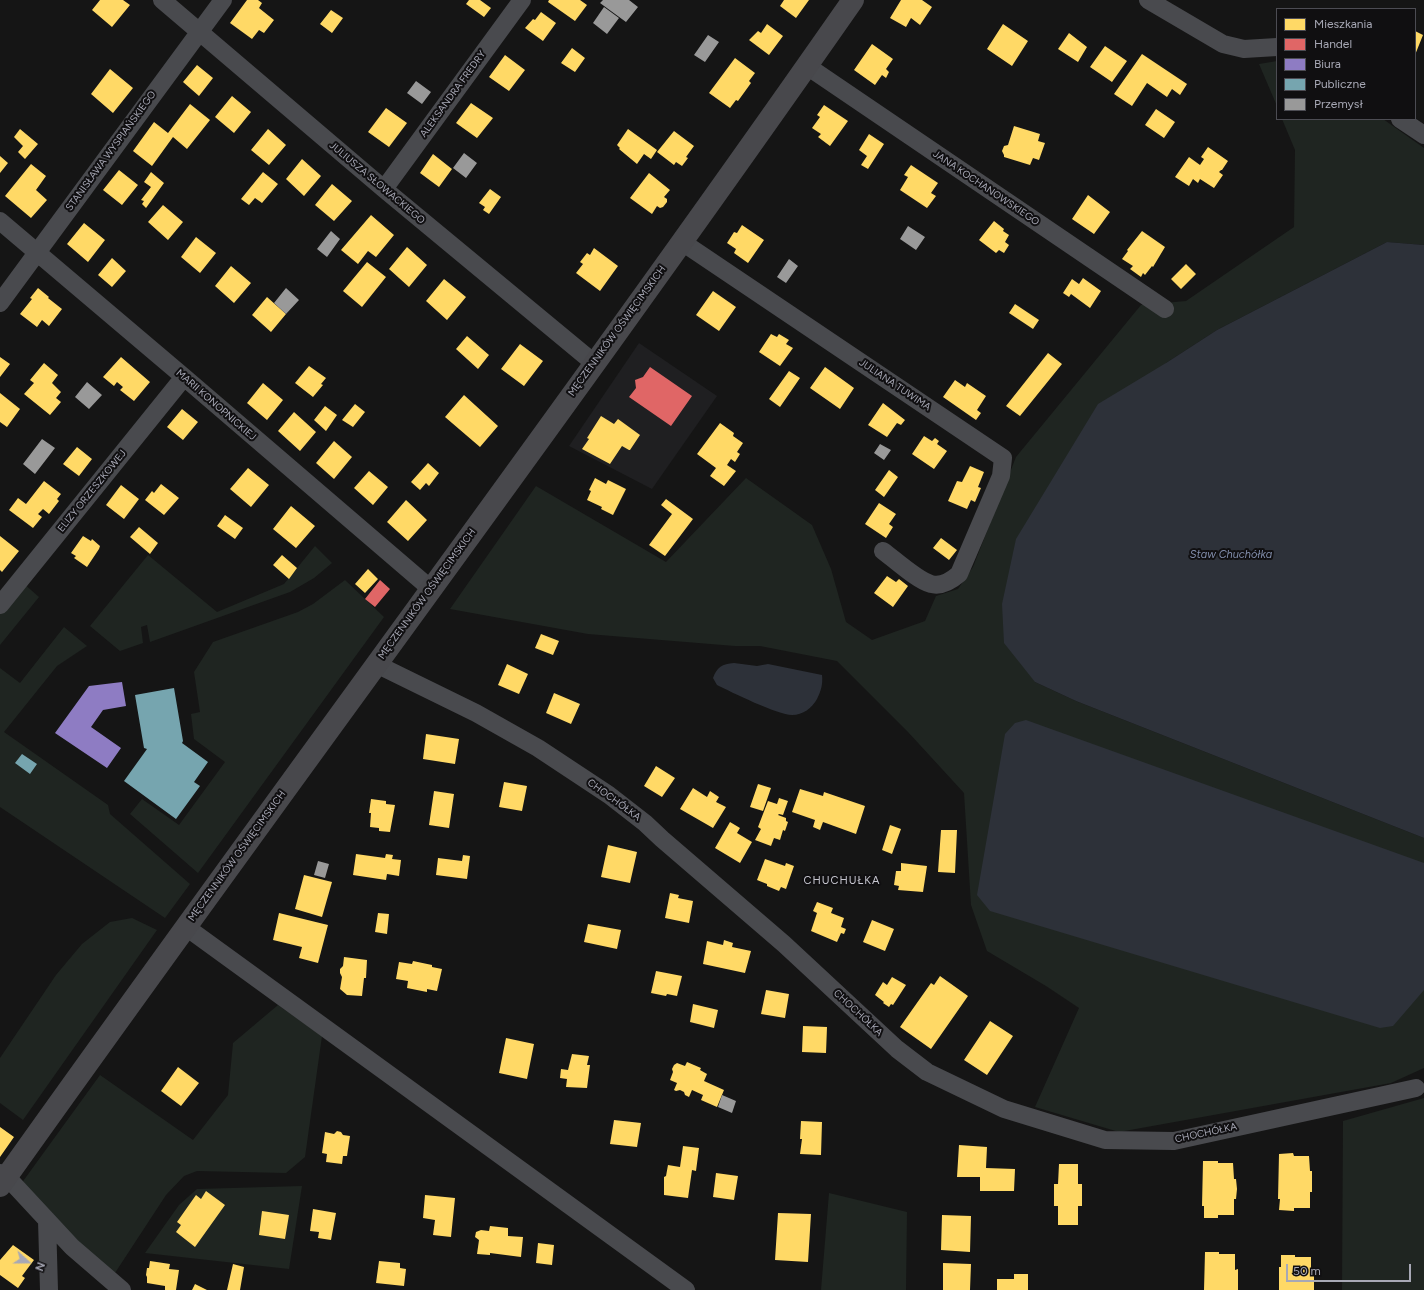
<!DOCTYPE html>
<html>
<head>
<meta charset="utf-8">
<style>
  body { margin:0 }
  #map { position:relative; width:1424px; height:1290px; overflow:hidden; background:#151515; font-family:Figtree,sans-serif }
  canvas { display:block }
  .legend { position:absolute; left:1276px; top:8px; width:140px; height:112px; box-sizing:border-box; background:#100f11; border:1px solid #4c4c53; margin:0; padding:5px 7px; list-style:none; font-size:12px; color:#a7a8b5 }
  .legend li { display:flex; align-items:center; gap:8px; height:20px }
  .legend b { width:20px; border:1px solid #4c4c53 }
  .north { position:absolute; left:8px; top:1242px; width:40px; height:40px; -webkit-text-stroke:3px #100f11; paint-order:stroke; rotate:111deg; font-size:11px; font-weight:700; line-height:16px; text-align:center; color:#a7a8b5 }
  .north::after { content:''; display:block; margin:auto; width:14px; height:18px; background:#a7a8b5; clip-path:polygon(50% 0,100% 100%,50% 72%,0 100%) }
  .scale { position:absolute; left:1286px; top:1264px; width:125px; height:18px; box-sizing:border-box; border:2px solid #a7a8b5; border-top:0; padding-left:5px; font-size:12px; line-height:14px; white-space:nowrap; color:#a7a8b5; -webkit-text-stroke:3px #100f11; paint-order:stroke }
</style>
</head>
<body>
<div id="map">
<canvas width="1424" height="1290"></canvas>
<ul class="legend">
<li><b style="height:11px;background:#ffd966"></b>Mieszkania</li>
<li><b style="height:11px;background:#e06666"></b>Handel</li>
<li><b style="height:11px;background:#8e7cc3"></b>Biura</li>
<li><b style="height:11px;background:#76a5af"></b>Publiczne</li>
<li><b style="height:11px;background:#999"></b>Przemysł</li>
</ul>
<div class="north">N</div>
<div class="scale">50 m</div>
</div>
<script>
const ctx = document.querySelector('canvas').getContext('2d');
ctx.lineJoin = 'round';
function fill(path, color) { ctx.fillStyle = color; ctx.fill(path, 'evenodd'); }
function strokePath(path, color, width, dash) { ctx.strokeStyle = color; ctx.lineWidth = width; ctx.lineCap = dash ? 'butt' : 'round'; ctx.setLineDash(dash || []); ctx.stroke(path); }
function label(font, color, halo, rows, align = 'center') {
  ctx.font = font + ' Figtree,sans-serif'; ctx.lineWidth = 4; ctx.setLineDash([]); ctx.textBaseline = 'middle'; ctx.strokeStyle = halo; ctx.fillStyle = color; for (const [text, x, y, turn = 0] of rows) {
    ctx.save(); ctx.translate(x, y); ctx.rotate((+turn || 0) * Math.PI / 180); ctx.textAlign = isNaN(turn) ? turn : align; if (halo) ctx.strokeText(text, 0, 0); ctx.fillText(text, 0, 0); ctx.restore();
  }
}
const built = new Path2D(`
  M639 343 717 396 652 489 569 446Z`);
const green = new Path2D(`
  M1277 61V106L1259 64Z
  M1282 119H1383L1424 148V245L1387 242 1217 330 1166 363 1035 682 1076 701 1424 838V1068L1391 1083 1119 1132 1035 1107 1079 1008 1046 986 987 951 971 905 964 793 908 732 837 661 760 646H735L588 634 450 609 536 486 666 562 746 478 812 525 831 569 846 622 872 640 925 621 936 596 958 589 973 567 1016 457 1141 305 1186 301 1294 227 1295 150Z
  M315 546 332 563 314 578 290 592 150 642 147 625 141 627 143 643 120 651 90 626 148 555 217 612 284 584Z
  M345 580 384 617 198 873 130 814 142 799 179 825 225 762 194 739 191 714 200 712 194 672 213 642 298 612 313 604Z
  M23 583 39 597 0 645V612Z
  M64 627 87 646 57 666 4 732 108 805 110 814 190 884 165 918 0 807V668L20 683Z
  M132 918 157 930 23 1120 0 1103V1058L56 975 82 944 110 922Z
  M278 1005 322 1036 305 1157 286 1173 197 1171 184 1176 166 1195 113 1276 21 1184 100 1075 193 1140 228 1095 233 1043Z
  M1424 1098V1290H1342L1343 1121Z
  M302 1186 289 1269 145 1253 179 1205 197 1189Z
  M829 1193 907 1212 906 1290H821Z`);
const water = new Path2D(`
  M1387 242 1424 245V838L1076 701 1035 682 1004 643 1002 604 1016 539 1098 404 1166 363 1217 330Z
  M734 663 757 666 768 664 822 675C823 684 821 691 817 699 812 708 803 715 792 715 778 715 731 692 717 685L713 678C717 667 722 664 734 663Z
  M1026 720 1424 863V990L1393 1026 1380 1028 990 911 977 895 1005 734 1015 723Z`);
const homes = new Path2D(`
  M100 0H123L130 5 112 27 92 10Z
  M247 0H258L262 3 259 8 274 20 264 33 259 30 252 39 230 23Z
  M469 0H480L491 8 484 17 466 4Z
  M549 0H580L587 5 575 21 548 2Z
  M784 0H809L796 18 780 6Z
  M901 0H922L932 7 920 25 911 18 906 27 890 18Z
  M331 10 343 18 332 33 320 24Z
  M541 12 556 23 543 41 525 28 533 19 535 20Z
  M767 24 783 36 769 55 749 40 758 31 761 33Z
  M1003 24 1028 41 1012 66 987 49Z
  M1415 31 1423 35 1415 55Z
  M1069 33 1087 47 1078 62 1058 49Z
  M872 44 893 59 886 69 889 72 886 78 882 75 875 85 854 70Z
  M1105 46 1127 61 1112 82 1090 67Z
  M572 48 585 58 575 72 561 63Z
  M1142 54 1187 84 1180 95 1172 89 1167 97 1147 83 1132 106 1114 94Z
  M505 55 525 70 509 91 489 77Z
  M735 58 755 73 749 81 751 83 738 101 736 100 730 108 709 93Z
  M197 65 213 78 199 96 183 82Z
  M110 69 133 88 113 113 91 94Z
  M232 96 251 112 234 133 215 117Z
  M471 103 493 118 477 138 456 123Z
  M190 104 210 120 187 149 173 137 152 166 133 151 154 122 168 133Z
  M824 105 848 121 830 146 818 137 821 134 812 128 820 117 817 115Z
  M386 108 407 123 389 147 368 132Z
  M1156 109 1175 122 1164 138 1145 125Z
  M1014 126 1040 134 1038 141 1045 143 1039 160 1033 158 1030 165 1004 157V155L1002 151 1004 146 1008 145Z
  M20 129 38 144 25 159 18 152 23 146 14 137Z
  M268 129 286 145 269 165 251 150Z
  M628 129 657 150 651 159 644 154 637 164 619 149 620 148 617 145Z
  M674 131 694 146 686 157 688 158 682 166 676 162 674 165 657 152Z
  M869 134 884 144 868 169 861 165 867 156 859 150Z
  M1208 147 1228 161 1222 170H1221L1219 172 1223 175 1214 188 1200 179 1198 183 1193 179 1189 186 1175 177 1189 157 1200 165 1204 159 1201 157Z
  M433 154 452 169 439 187 420 173Z
  M0 156 8 163 0 173Z
  M302 159 321 176 304 196 286 179Z
  M31 164 46 176 36 190 47 200 31 218 5 196Z
  M911 165 938 183 931 193 936 196 927 208 900 190 908 177 904 175Z
  M119 170 138 185 122 205 103 190Z
  M151 172 164 183 146 208 142 204 144 201 141 200 151 187 144 182Z
  M263 172 278 184 262 203 255 198 249 205 241 199Z
  M649 173 670 190 664 197 667 199V202L663 207 660 208 657 206 652 214 630 198Z
  M332 184 352 201 334 221 315 205Z
  M490 189 501 197 489 214 483 210 485 207 479 203Z
  M1088 195 1110 212 1094 234 1072 219Z
  M163 205 183 222 168 240 148 222Z
  M371 215 394 235 376 257 368 251 358 264 341 250Z
  M994 221 1004 229 1003 231 1009 235 1005 242 1009 245 1004 253 999 250 996 253 979 240Z
  M84 223 105 240 88 262 67 244Z
  M742 225 764 240 748 263 734 253 736 249 727 243 734 232 737 233Z
  M1142 231 1165 247 1153 267 1152 266 1145 275 1143 273 1141 277 1130 269 1133 266 1122 259 1128 251 1127 250Z
  M196 237 216 253 200 273 181 257Z
  M407 247 427 265 409 287 389 269Z
  M594 248 618 266 600 291 576 273 583 264 580 262 587 253 590 255Z
  M112 258 126 271 112 287 98 275Z
  M367 262 386 277 362 307 343 291Z
  M1186 264 1196 274 1181 289 1171 279Z
  M231 266 251 283 234 303 215 286Z
  M1083 278 1101 291 1090 308 1071 294 1069 297 1063 293 1072 279 1079 284Z
  M444 279 466 297 447 320 426 301Z
  M38 288 49 297 48 298 62 309 49 326 42 320 37 327 20 314 32 299 30 298Z
  M713 291 736 307 719 331 696 315Z
  M267 297 286 314 271 332 252 315Z
  M1015 304 1039 320 1033 329 1009 313Z
  M771 334 777 337 779 334 789 340 786 344 793 348 780 366 759 352Z
  M467 336 489 355 478 369 456 349Z
  M520 344 543 361 524 386 501 369Z
  M1048 353 1062 364 1020 416 1006 406Z
  M0 357 10 364 0 377Z
  M121 357 150 382 134 401 120 390 123 387 117 382 114 386 103 377Z
  M44 363 58 375 52 383 61 392 56 398 61 402 50 415 24 394 34 383 30 380Z
  M309 366 326 378 321 384 323 385 313 397 295 383Z
  M825 367 854 388 840 409 810 388Z
  M789 371 800 378 780 407 769 399Z
  M955 380 965 387 967 383 986 396 977 410 981 413 976 420 943 397Z
  M263 383 283 400 267 420 247 403Z
  M0 393 20 409 7 427 0 422Z
  M464 395 498 426 480 447 445 417Z
  M883 403 905 420 901 425 897 423 887 437 868 425Z
  M355 404 365 412 353 427 342 420Z
  M325 406 337 415 326 431 314 420Z
  M182 409 198 422 183 440 167 427Z
  M294 412 316 432 300 451 278 431Z
  M601 416 614 424 618 419 640 435 630 450H629L622 446 610 464 582 449 589 439 587 438Z
  M720 423 734 433 733 436 743 443 737 452 740 454 735 462 731 459 727 465 736 471 724 486 710 476 716 468 697 454Z
  M924 436 932 441 935 438 939 441 937 444 947 451 934 469 912 454Z
  M334 441 352 457 334 479 316 463Z
  M77 447 92 459 79 476 63 464Z
  M428 463 439 473 429 486 426 483 420 490 411 482Z
  M970 466 984 472 978 487 981 488 975 502 971 500 967 509 948 501 957 481 962 482Z
  M248 468 269 485 251 507 230 489Z
  M889 470 898 477 884 497 875 490Z
  M369 471 388 487 373 505 354 488Z
  M595 478 606 484 608 480 626 489 613 515 601 509 602 507 587 500 591 491 589 490Z
  M44 481 61 494 57 499 59 501 49 514 43 509 38 514 42 517 33 528 9 510 18 498 26 504Z
  M161 484 179 498 164 515 145 500 152 491 154 493Z
  M121 485 139 499 124 519 106 505Z
  M666 499 693 519 665 556 649 545 672 514 661 505Z
  M406 500 427 520 408 541 387 522Z
  M879 503 896 514 889 524 893 527 886 538 865 524Z
  M291 506 315 526 296 548 273 529Z
  M225 515 243 528 235 539 217 526Z
  M139 527 158 543 150 554 130 537Z
  M0 536 19 551 2 572 0 570Z
  M83 536 91 541 92 539 100 546 99 549 87 567 74 558 76 556 71 553Z
  M941 538 957 550 949 560 933 548Z
  M282 555 297 568 289 579 273 565Z
  M368 569 378 579 365 593 355 584Z
  M887 576 896 582 899 579 908 586 893 607 874 593Z
  M541 634 559 641 553 655 535 648Z
  M507 664 528 674 519 694 498 685Z
  M554 693 580 704 571 724 546 713Z
  M426 734 459 739 455 764 423 759Z
  M656 766 675 778 662 797 644 786Z
  M504 782 527 786 522 811 499 807Z
  M758 784 771 788 763 811 750 807Z
  M693 788 707 797 710 791 719 797 716 802 726 807 713 828 680 809Z
  M800 789 823 796 824 792 865 806 856 834 823 822 820 830 813 827 815 820 792 812Z
  M434 791 454 794 449 828 429 825Z
  M779 798 788 801 783 815 779 814 778 815 786 818V821L788 822 785 831 783 830 780 840 774 838 771 846 755 840 761 829 758 827 768 801 777 804Z
  M371 799 386 801V804L395 805 390 832 379 831V828L370 827 371 813H369Z
  M730 822 740 828 737 833 752 842 740 863 715 848Z
  M890 825 901 829 892 854 882 850Z
  M941 830H957L955 873 938 872Z
  M608 845 637 852 630 883 601 877Z
  M356 854 385 858 386 854 393 855 392 859 401 860 399 876 387 874 386 880 353 875Z
  M463 855 470 856 467 879 436 875 438 858 462 861Z
  M765 859 785 866 786 863 794 866 786 889 781 887 779 891 767 886V884L757 880Z
  M901 863 927 866 923 892 898 890 899 886 894 885 896 871H901Z
  M304 875 332 882 322 917 295 909Z
  M670 893 679 895 678 898 693 901 689 923 665 918Z
  M817 902 833 908 831 913 844 918 841 927 846 929 844 934 841 933 837 942 811 931 817 913 813 911Z
  M279 913 328 925 318 963 299 958 302 947 273 940Z
  M378 913 389 914 387 934 375 932Z
  M872 920 894 929 885 951 863 942Z
  M588 924 621 930 617 949 584 942Z
  M724 940 733 943 732 947 751 951 745 973 703 964 707 941 723 945Z
  M344 957 367 960 366 978H364L362 996 347 995 340 989 342 977 340 973V969L343 966Z
  M413 961 432 965V967L442 969 437 991 427 989V992L407 988 408 981 396 979 399 962 412 964Z
  M656 971 682 976 677 996 667 994 666 996 651 993Z
  M940 976 968 996 931 1049 900 1027 931 983 934 985Z
  M892 977 906 985 893 1005 891 1004 889 1007 883 1003 884 1002 875 995 883 982 887 985Z
  M766 990 789 994 785 1018 761 1014Z
  M693 1004 718 1010 714 1028 690 1022Z
  M990 1021 1013 1036 987 1075 964 1060Z
  M803 1026 827 1027 826 1053 802 1052Z
  M506 1038 534 1044 527 1079 499 1073Z
  M572 1054 589 1056 587 1065H590L587 1088 566 1087 567 1079 560 1078 561 1069 568 1070Z
  M687 1062 701 1068 700 1070 707 1074 704 1081 724 1090 717 1107 701 1100 703 1095 692 1090 689 1097 685 1095 684 1092 680 1090 676 1091 674 1090 677 1083 670 1080 673 1072 672 1069 674 1065 677 1063 685 1066Z
  M178 1067 199 1083 181 1106 161 1091Z
  M614 1120 641 1123 637 1147 610 1144Z
  M801 1121 822 1122 821 1155 800 1154 802 1139H800Z
  M0 1127 14 1137 0 1157Z
  M337 1131 341 1132 343 1135 350 1136 347 1156H343L342 1164 326 1162 327 1154 322 1153 325 1132 334 1134Z
  M959 1145 987 1147 986 1168 1015 1169 1014 1191H980V1177H957Z
  M683 1146 699 1148 696 1171 692 1170 688 1198 664 1195V1177L666 1176 668 1165 680 1167Z
  M1293 1153 1294 1156H1309L1310 1171H1312V1192H1310V1208H1294V1211L1279 1210 1280 1199H1278L1279 1154Z
  M1203 1161H1218V1163H1233L1234 1179H1236L1237 1189 1236 1199H1234V1215H1218V1218H1204V1206H1202Z
  M1059 1164H1078V1184H1082V1206H1078V1225H1058V1206H1054V1184H1058Z
  M716 1173 738 1176 734 1200 713 1197Z
  M206 1191 225 1205 195 1247 176 1232 181 1225 177 1222 196 1195 201 1199Z
  M425 1195 455 1198 451 1237 433 1235 435 1220 423 1218Z
  M313 1209 336 1213 331 1240 318 1238 319 1232 310 1231Z
  M262 1211 289 1215 285 1239 259 1235Z
  M778 1213 811 1214 808 1262 775 1260Z
  M942 1215 971 1216 970 1252 941 1250Z
  M490 1226 508 1228V1236L523 1237 521 1257 490 1253V1255L477 1254 479 1240 475 1237 476 1232 481 1230 489 1231Z
  M538 1243 554 1245 552 1265 536 1263Z
  M13 1245 34 1260 22 1276 25 1278 18 1288 0 1275V1260Z
  M1205 1252H1219V1254H1235V1270L1238 1269V1290H1204Z
  M1281 1255H1295V1257H1311V1273H1314V1290H1279V1267H1281Z
  M150 1261 170 1264 169 1269 179 1270 176 1290H165V1286L147 1283V1277L146 1275 147 1268H149Z
  M379 1261 400 1263V1268L406 1269 404 1286 376 1283Z
  M943 1263 971 1264 970 1290H943Z
  M233 1264 244 1267 240 1290H227Z
  M1014 1274H1028V1290H997V1279H1014Z
  M195 1284 207 1290H192Z`);
const shops = new Path2D(`
  M650 367 692 396 671 426 629 397 636 388 635 380 643 377Z
  M380 580 390 589 375 607 365 599Z`);
const offices = new Path2D(`
  M122 682 126 706 103 710 91 727 121 748 107 768 55 733 89 686Z`);
const public = new Path2D(`
  M174 688 183 741 182 743 208 762 194 782 200 786 176 819 124 781 147 749 144 748 135 695Z
  M22 754 37 764 30 774 15 763Z`);
const industry = new Path2D(`
  M603 0H629L638 7 626 22 600 3Z
  M604 7 619 18 607 34 593 23Z
  M708 35 719 42 705 62 694 55Z
  M416 81 431 92 422 104 407 93Z
  M464 153 477 163 466 178 453 168Z
  M908 226 925 237 916 250 900 239Z
  M331 231 340 239 327 257 317 249Z
  M789 259 798 266 786 283 777 277Z
  M286 288 299 300 286 314 274 303Z
  M87 382 102 395 89 409 75 397Z
  M42 439 55 448 35 474 23 464Z
  M880 444 891 450 884 460 874 453Z
  M318 861 329 864 325 878 314 875Z
  M722 1095 736 1101 732 1113 718 1107Z`);
const minor = new Path2D(`
  M162 0 384 189 594 363
  M1148 0 1223 44 1244 49 1277 47
  M807 66 1165 309
  M1400 119 1424 135
  M384 189 522 0
  M0 221 184 377 431 589
  M682 242 1003 458 1001 476 959 574C952 580 941 587 931 584 918 581 894 559 883 551
  M0 303 223 0
  M0 605 184 377
  M376 664 476 713 538 748 609 795 645 823 662 839 784 944 897 1049 927 1072 1004 1109 1105 1140 1174 1141 1416 1088
  M186 927 686 1290
  M0 1173 7 1177 72 1247 122 1290
  M47 1220 49 1290`);
const secondary = new Path2D(`
  M0 1186C282 789 574 400 853 0`);
const streetNames = [
  ["ALEKSANDRA FREDRY",453,94,-54],
  ["STANISŁAWA WYSPIAŃSKIEGO",111,151,-54],
  ["JULIUSZA SŁOWACKIEGO",377,183,40],
  ["JANA KOCHANOWSKIEGO",986,188,34],
  ["MĘCZENNIKÓW OŚWIĘCIMSKICH",617,331,-54],
  ["JULIANA TUWIMA",895,385,34],
  ["MARII KONOPNICKIEJ",216,405,41],
  ["ELIZY ORZESZKOWEJ",92,491,-51],
  ["MĘCZENNIKÓW OŚWIĘCIMSKICH",427,594,-54],
  ["CHOCHÓŁKA",614,800,36],
  ["MĘCZENNIKÓW OŚWIĘCIMSKICH",237,856,-54],
  ["CHOCHÓŁKA",858,1013,43],
  ["CHOCHÓŁKA",1206,1133,-12]
];
const waterNames = [
  ["Staw Chuchółka",1231,555]
];
const neighbourhoodNames = [
  ["CHUCHUŁKA",842,881]
];
fill(built, '#1f1f21');
fill(green, '#1f2521');
fill(water, '#2d3139');
fill(homes, '#ffd966');
fill(shops, '#e06666');
fill(offices, '#8e7cc3');
fill(public, '#76a5af');
fill(industry, '#999');
strokePath(minor, '#494a4e', 18);
strokePath(secondary, '#48484c', 22);
label('10px', '#a7a8b5', '#100f11', streetNames);
label('italic 11px', '#828eac', '#100f11', waterNames);
ctx.letterSpacing = '1px';
label('11px', '#c8c8d1', '#100f11', neighbourhoodNames);
ctx.letterSpacing = '0px';
</script>
</body>
</html>
